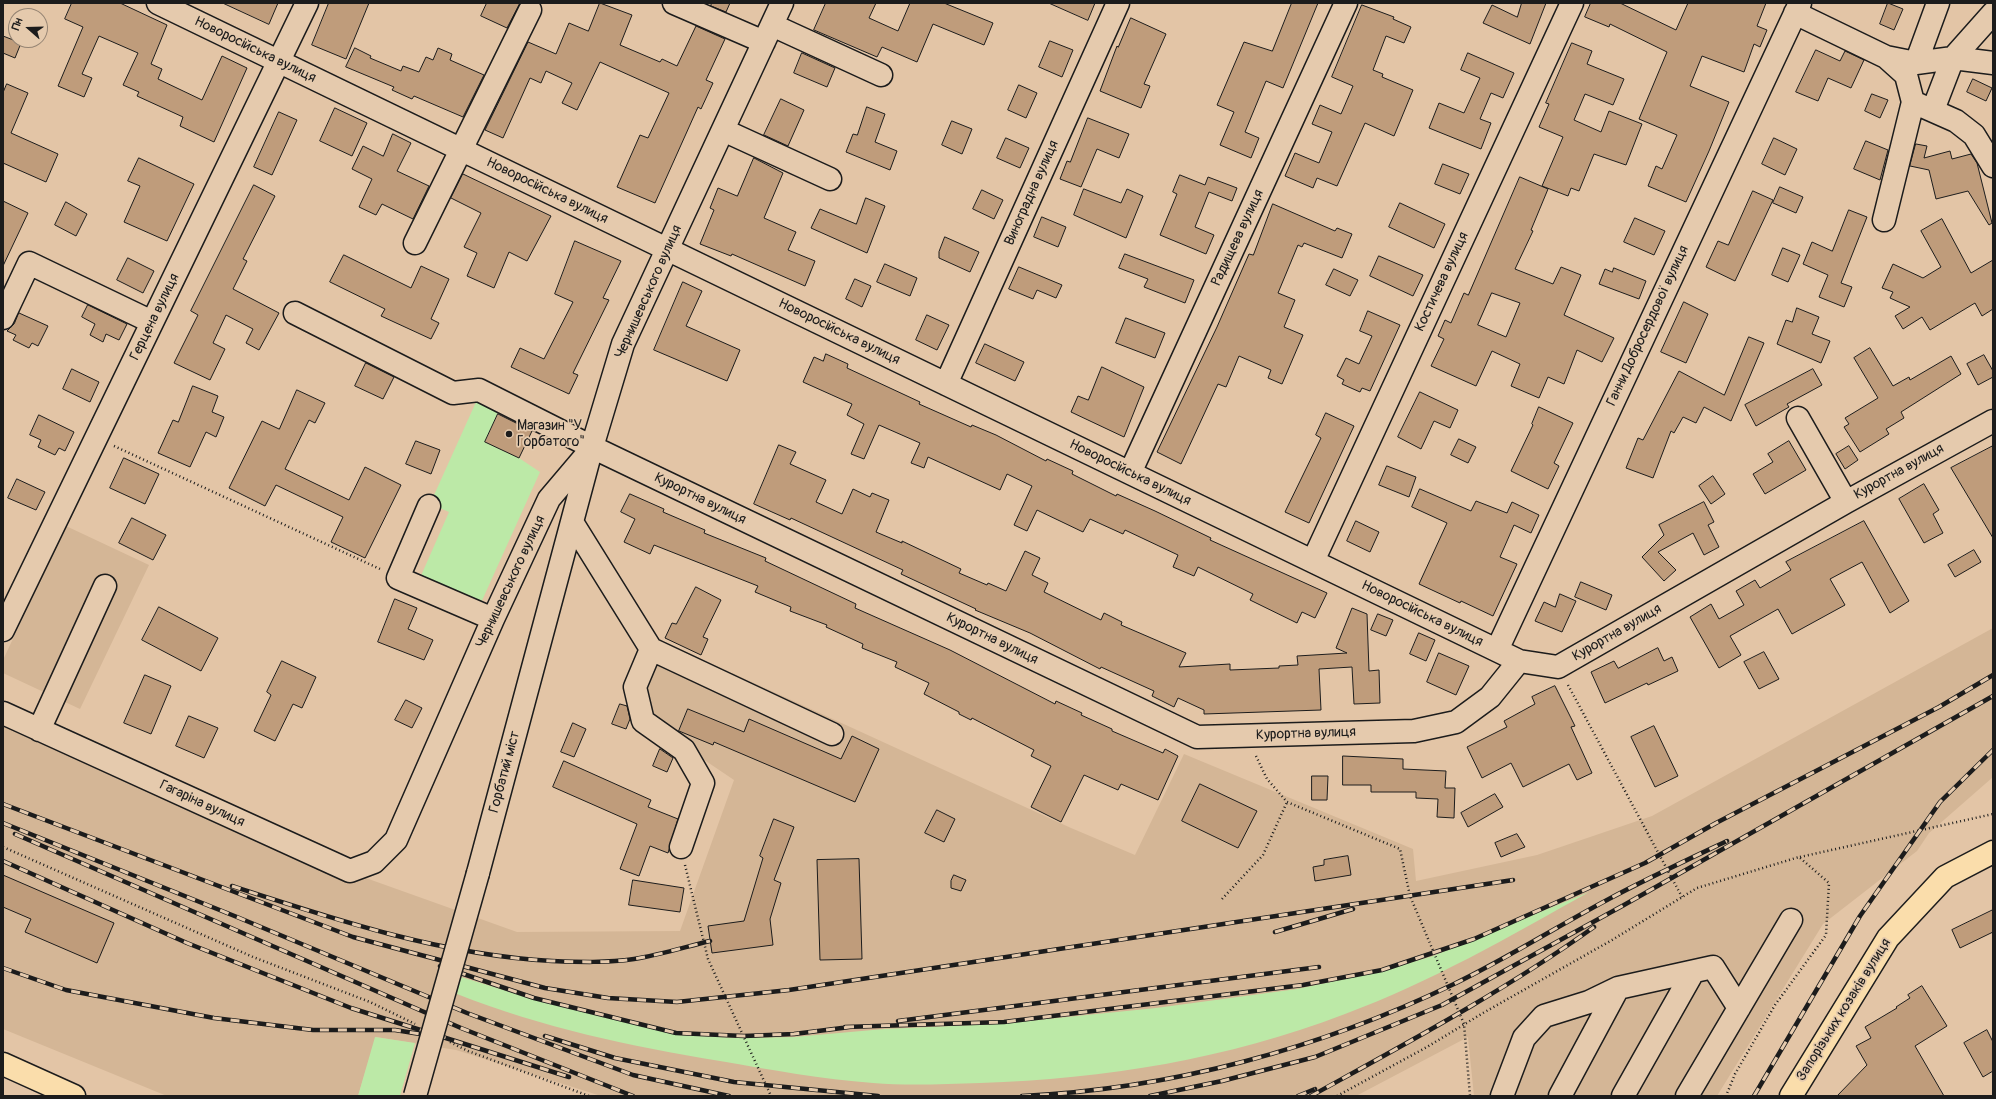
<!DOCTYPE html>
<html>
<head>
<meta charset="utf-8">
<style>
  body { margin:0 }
  #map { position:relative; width:1996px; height:1099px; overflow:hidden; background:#e3c5a6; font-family:Pangolin,sans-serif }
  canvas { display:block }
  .frame { position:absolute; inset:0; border:4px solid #1c1c1c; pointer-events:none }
  .north { position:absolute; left:8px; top:8px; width:40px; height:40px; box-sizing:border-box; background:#e5caad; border:1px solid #958473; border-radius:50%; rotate:290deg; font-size:11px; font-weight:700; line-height:16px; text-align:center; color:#1c1c1c }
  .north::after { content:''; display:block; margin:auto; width:14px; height:18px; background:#1c1c1c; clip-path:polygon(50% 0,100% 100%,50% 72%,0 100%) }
</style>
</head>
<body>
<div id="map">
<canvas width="1996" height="1099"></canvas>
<div class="frame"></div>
<div class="north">Пн</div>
</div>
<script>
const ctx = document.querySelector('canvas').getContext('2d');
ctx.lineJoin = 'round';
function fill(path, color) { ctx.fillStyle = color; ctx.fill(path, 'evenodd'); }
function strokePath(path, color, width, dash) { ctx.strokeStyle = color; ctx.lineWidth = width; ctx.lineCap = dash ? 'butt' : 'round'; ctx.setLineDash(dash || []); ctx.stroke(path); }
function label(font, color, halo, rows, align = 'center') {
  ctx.font = font + ' Pangolin,sans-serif'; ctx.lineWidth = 3.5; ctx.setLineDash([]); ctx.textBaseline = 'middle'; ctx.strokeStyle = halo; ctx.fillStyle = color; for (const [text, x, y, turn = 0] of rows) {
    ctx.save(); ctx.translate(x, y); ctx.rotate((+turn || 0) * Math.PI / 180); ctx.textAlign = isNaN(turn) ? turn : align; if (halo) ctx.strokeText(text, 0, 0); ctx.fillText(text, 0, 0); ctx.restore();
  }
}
const built = new Path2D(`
  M66 526 149 565 80 709 3 673V660Z
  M1993 628V777L1929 833 1917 851 1823 924 1717 1096H1474L1468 1037 1356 1096H601L456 1050 376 1037 358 1096H167L3 1029V713L349 872 517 932 680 931 734 780 648 722 637 693 660 640 1071 828 1135 855 1184 754 1413 849 1416 881 1537 855 1652 816Z`);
const green = new Path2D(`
  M476 402 499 410 485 442 519 458 540 472 480 605 420 578 449 512 430 504Z
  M1589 892C1509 937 1431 982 1345 1014 1227 1059 1106 1079 980 1083 945 1084 908 1086 873 1083 822 1079 771 1070 720 1061 630 1046 543 1028 457 994L461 977 540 1001 677 1035 739 1038 794 1037 884 1029 998 1024 1156 1008 1297 989 1378 972 1433 956Z
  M375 1037 415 1043 400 1096H358Z`);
const building = new Path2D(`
  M72 3H120L167 25 151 64 162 69 158 79 202 100 222 56 247 68 214 142 180 126 183 117 137 96 139 92 123 85 138 53 99 36 82 74 92 78 84 97 58 86 83 27 65 19Z
  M223 3H278L269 24Z
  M329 3H369L346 59 312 45Z
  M487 3H520L507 28 481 16Z
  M600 3 632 15 620 45 660 62 662 59 677 66 696 26 725 39 706 80 713 83 701 109 698 107 655 203 617 187 640 135 648 138 669 93 600 62 577 110 562 103 572 83 546 71 541 83 530 78 503 138 485 130 528 42 556 54 569 23 588 31Z
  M712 3H730L726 12 711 6Z
  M826 3H876L869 18 898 31 910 3H944L993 23 984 45 933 24 917 62 882 47 877 57 814 30Z
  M1049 3H1095L1088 20Z
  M1292 3H1318L1283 88 1266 81 1245 132 1259 138 1251 158 1220 145 1234 112 1217 105 1244 42 1272 51Z
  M1522 3H1546L1530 44 1483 23 1492 5 1517 17Z
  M1591 3H1620L1676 30 1688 3H1766L1757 26 1767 30 1760 47 1754 44 1744 72 1702 56 1690 86 1729 102 1709 151 1686 202 1648 186 1656 166 1662 169 1677 135 1639 119 1667 52 1610 24 1609 27 1585 17Z
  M1888 3 1903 9 1894 30 1880 24Z
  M1362 5 1394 17 1393 19 1411 27 1404 43 1386 36 1373 70 1383 74 1382 77 1413 90 1394 136 1365 123 1337 186 1317 178 1313 188 1285 176 1295 153 1319 163 1332 132 1312 124 1320 105 1341 114 1353 86 1332 77Z
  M1131 18 1166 34 1144 84 1150 86 1141 108 1100 91 1117 46 1118 47Z
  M3 36 21 43 15 58 3 53Z
  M1050 41 1073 50 1062 77 1039 67Z
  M1572 43 1592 51 1587 64 1624 79 1613 105 1585 94 1574 120 1601 132 1609 111 1642 124 1626 165 1594 154 1579 191 1571 188 1568 196 1542 186 1563 137 1539 127 1549 104 1546 103Z
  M355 48 371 56 370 58 401 71 403 66 419 72 426 57 433 60 438 48 452 54 450 60 484 75 463 117 414 96 412 99 392 90 394 87 346 67Z
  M1816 50 1840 61 1845 51 1864 60 1851 88 1828 78 1818 101 1796 92Z
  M802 53 835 68 827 87 794 73Z
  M1468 53 1514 73 1503 98 1491 93 1480 119 1491 123 1481 149 1429 128 1439 103 1464 113 1480 78 1461 70Z
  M1973 79 1992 88 1986 101 1967 92Z
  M7 84 28 93 11 133 58 154 46 182 3 163V93Z
  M1019 85 1037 93 1026 118 1008 110Z
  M1872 94 1888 100 1880 118 1865 111Z
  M781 99 804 110 788 146 764 135Z
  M867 107 885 114 875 142 897 151 890 170 846 152 853 134 857 135Z
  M335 108 367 123 352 156 320 141Z
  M279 112 297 120 272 175 254 167Z
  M1088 118 1129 134 1119 158 1097 149 1081 187 1060 179 1067 161 1070 162Z
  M952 121 972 129 962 154 942 145Z
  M393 134 411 143 397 171 429 186 413 219 382 204 376 215 359 207 372 179 352 169 363 146 383 156Z
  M1006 138 1029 148 1020 168 997 158Z
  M1774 138 1797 149 1785 175 1762 164Z
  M1866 141 1888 150 1880 180 1854 169Z
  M1916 144 1927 146 1924 158 1950 151 1952 159 1971 154 1977 163 1992 223 1989 225 1968 191 1936 199 1929 170 1910 166Z
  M139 158 194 184 167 241 124 222 140 186 128 181Z
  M754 158 783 173 764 218 796 232 788 250 815 261 805 286 732 254 731 256 700 244 714 210 710 208 718 188 737 196Z
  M1443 164 1469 174 1460 194 1435 184Z
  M463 174 551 216 527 261 509 252 494 288 467 276 477 253 464 247 481 213 451 198Z
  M1180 175 1205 185 1208 177 1237 188 1232 201 1209 192 1195 227 1214 235 1206 254 1160 235 1177 194 1173 192Z
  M1520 177 1548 189 1531 230 1533 231 1515 269 1553 284 1561 267 1581 275 1564 315 1614 338 1602 362 1577 350 1564 384 1548 377 1539 398 1511 386 1520 364 1492 351 1476 386 1431 366 1444 339 1438 336 1445 320 1451 323 1464 293 1468 295ZM1492 293 1520 303 1506 337 1478 325Z
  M254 185 275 196 243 259 247 261 233 289 279 313 259 350 246 343 253 329 226 315 213 343 225 349 210 380 174 363 198 315 191 311Z
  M1780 187 1803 197 1796 213 1773 203Z
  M1084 189 1121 203 1127 189 1143 196 1126 238 1074 215Z
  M982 190 1003 200 994 219 973 209Z
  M1753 191 1773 200 1735 281 1706 267 1718 241 1728 245Z
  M866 198 885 206 867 253 811 228 820 209 856 224Z
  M3 201 28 213 3 266Z
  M66 202 87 214 76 236 55 225Z
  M1400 203 1445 224 1434 248 1389 227Z
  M1273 204 1335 231 1337 228 1352 234 1342 258 1304 243 1302 247 1298 245 1278 293 1295 300 1284 327 1303 335 1282 384 1268 378 1271 370 1239 356 1226 387 1218 384 1181 464 1157 452 1217 327 1249 254 1253 255Z
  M1849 210 1867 217 1841 283 1852 287 1844 307 1819 297 1828 275 1803 264 1812 242 1832 251Z
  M1042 217 1066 227 1058 247 1034 237Z
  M1635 218 1665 231 1654 255 1624 242Z
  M1942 219 1971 273 1993 260V309L1982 316 1975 303 1930 330 1922 317 1903 329 1895 316 1910 307 1890 298 1893 292 1882 288 1893 264 1923 278 1941 267 1921 231Z
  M945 237 979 252 970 272 939 258V252Z
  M575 241 621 261 603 298 609 300 573 373 578 375 569 394 511 367 520 348 544 359 573 302 555 294Z
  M1783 248 1800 255 1788 282 1772 275Z
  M1125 254 1194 280 1185 303 1144 287 1148 279 1119 268Z
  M344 255 411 288 421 266 449 279 431 319 439 323 431 339 381 316 385 309 330 282Z
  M1379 256 1423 275 1413 296 1370 276Z
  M128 258 154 271 143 293 117 280Z
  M885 264 917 278 910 296 877 282Z
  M1019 267 1062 285 1056 298 1037 290 1033 299 1009 289Z
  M1614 268 1646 281 1639 299 1599 284 1605 269 1612 272Z
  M1334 269 1358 280 1350 296 1326 285Z
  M855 279 871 286 862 307 846 299Z
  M683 282 702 291 686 326 740 350 727 381 654 350Z
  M1684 302 1708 314 1686 363 1661 352Z
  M88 305 127 324 119 340 106 334 103 342 90 335 95 324 82 317Z
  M1797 308 1819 317 1812 334 1830 341 1821 363 1777 344 1786 320 1792 322Z
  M1368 311 1400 325 1370 391 1362 388 1360 392 1342 384 1344 380 1337 376 1346 358 1359 364 1372 336 1360 331Z
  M19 313 48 326 38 346 32 343 29 348 13 340 16 335 7 331 14 324Z
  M927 315 949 325 937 350 916 340Z
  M1126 318 1165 333 1155 358 1116 343Z
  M1749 337 1764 343 1731 421 1704 407 1696 423 1683 417 1674 433 1671 431 1653 478 1626 468 1638 438 1643 440 1679 371 1724 395Z
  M985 344 1024 362 1015 381 976 363Z
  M1870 348 1893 386 1909 377 1910 380 1951 356 1961 374 1901 412 1904 418 1886 429 1889 434 1860 452 1844 427 1849 424 1845 418 1878 398 1854 358Z
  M826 354 848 364 847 368 920 402 919 404 971 427 972 425 996 435 1046 461 1047 459 1073 471 1072 474 1116 496 1117 494 1155 511 1211 538 1210 540 1327 593 1315 618 1302 612 1297 623 1250 600 1253 594 1198 567 1194 576 1173 567 1178 555 1125 530 1123 534 1090 519 1083 532 1037 510 1027 531 1014 525 1032 486 1007 474 1000 490 928 457 924 468 911 463 920 443 879 425 864 459 851 454 864 424 847 415 852 404 803 382 814 357 823 361Z
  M1984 355 1993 371V377L1978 385 1967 364Z
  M366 363 394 377 383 399 355 386Z
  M1102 367 1144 387 1124 437 1071 412 1078 396 1088 400Z
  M72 369 99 382 90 402 63 389Z
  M1813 369 1822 385 1787 404 1789 407 1756 426 1745 405Z
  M193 386 218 396 212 412 224 417 216 437 206 432 190 467 158 453 173 420 178 422Z
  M297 390 325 403 315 423 309 420 285 469 349 500 365 467 401 485 365 558 331 542 343 517 276 485 265 506 229 488 262 421 279 429Z
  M1420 392 1458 410 1450 428 1434 421 1421 449 1398 437Z
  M1539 407 1573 423 1554 463 1559 466 1548 489 1511 471 1533 425 1532 424Z
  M1326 413 1354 426 1309 523 1285 512 1321 438 1316 435Z
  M498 414 532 431 519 458 485 442Z
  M39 415 74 432 65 451 59 448 55 455 38 447 41 440 30 435Z
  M1459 439 1476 447 1468 463 1451 455Z
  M416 441 440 450 431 474 406 464Z
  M1789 441 1806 470 1765 494 1753 474 1773 462 1768 454Z
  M779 445 796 452 790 464 826 480 816 502 842 514 853 489 870 497 872 493 889 500 876 532 902 543V541L961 569 959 573 987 585 988 583 1006 591 1025 551 1040 558 1032 575 1048 583 1044 592 1101 620 1104 613 1122 622 1121 625 1186 653 1179 667 1230 664V670L1279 668V666L1298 665 1297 656 1347 653 1336 648 1352 608 1367 614 1369 671 1379 670 1380 703 1354 704 1352 667 1319 669 1321 710 1204 714V710L1178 698 1174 707 1152 696 1154 691 1101 667 1100 669 1030 633 975 610 976 609 901 574 903 570 791 518 790 520 754 504Z
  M1849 446 1858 460 1845 469 1836 454Z
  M1993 446V538L1951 468Z
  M124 458 159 474 145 504 110 488Z
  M1387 466 1416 477 1409 497 1379 485Z
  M1713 476 1725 494 1711 504 1699 486Z
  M17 479 45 492 36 510 8 498Z
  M1924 484 1939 510 1933 514 1943 533 1924 543 1899 499Z
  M1420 489 1471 511 1476 501 1507 513 1512 502 1539 515 1531 533 1514 525 1500 557 1517 564 1493 616 1461 601 1460 603 1419 584 1447 523 1412 507Z
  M630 494 664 509 663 512 705 530 704 533 766 558 765 561 856 604 855 608 950 650 1055 704 1056 701 1082 713 1081 715 1112 729V731L1163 753 1165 749 1178 756 1158 800 1121 784 1118 790 1084 775 1061 822 1031 807 1051 766 1031 756 1034 750 972 718 971 720 959 714V712L924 694 929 683 895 667 897 662 862 648 863 644 826 627 827 625 790 611 791 607 755 592 758 586 654 545 650 554 624 542 635 519 621 512Z
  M1704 502 1714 522 1708 525 1719 547 1704 555 1693 533 1658 552 1676 570 1664 581 1642 557 1664 535 1659 525Z
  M132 518 166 535 153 560 119 543Z
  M1356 521 1379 532 1370 552 1347 541Z
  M1864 521 1909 601 1890 613 1862 562 1830 579 1845 605 1792 634 1778 609 1730 636 1741 655 1719 668 1690 617 1711 604 1719 619 1744 605 1736 591 1755 580 1760 588 1791 570 1786 562Z
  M1974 550 1981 562 1955 577 1948 565Z
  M1581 582 1612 595 1606 610 1575 597Z
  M696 587 721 600 703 637 708 639 701 655 665 638 672 623 676 624Z
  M1560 594 1576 601 1562 632 1535 621 1544 602 1555 607Z
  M395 599 417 608 408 629 433 640 424 660 378 642Z
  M159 607 218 638 201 671 142 640Z
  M1378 614 1393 620 1386 636 1371 630Z
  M1419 633 1435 640 1426 661 1410 654Z
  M1658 648 1664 661 1672 657 1678 671 1648 685 1647 683 1605 703 1591 672 1614 661 1618 668Z
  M1764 652 1779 679 1759 689 1744 662Z
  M1439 653 1469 666 1456 695 1427 682Z
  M282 661 316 677 302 708 293 704 275 741 254 731 271 695 267 692Z
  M145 675 171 686 151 734 124 723Z
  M1555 686 1575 726 1571 727 1592 773 1577 780 1569 764 1523 787 1511 763 1482 778 1467 747 1507 727 1504 721 1535 704 1532 697Z
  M406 700 422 708 412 728 395 720Z
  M620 704 627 706 630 719 626 729 612 724Z
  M688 709 744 732 749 719 841 759 852 736 879 749 855 802 714 742 713 745 679 731Z
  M189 716 218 728 204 758 176 746Z
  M573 723 586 729 574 757 561 752Z
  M1654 726 1678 776 1655 787 1631 737Z
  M660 749 673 758 667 772 653 766Z
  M1343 756 1403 759V769L1446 771 1445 788H1455L1454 818 1437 817 1438 799 1416 798V792H1371V785H1343Z
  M564 761 651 800 648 807 678 819 668 853 650 846 639 876 620 869 637 824 553 787Z
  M1312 776H1328L1327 800H1312Z
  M1200 784 1257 811 1238 848 1182 821Z
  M1495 794 1503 807 1468 827 1461 813Z
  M937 810 955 819 944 842 925 833Z
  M774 819 794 827 774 880 781 883 770 919 773 945 712 953 708 926 744 921 763 858 760 856Z
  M1517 834 1525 847 1501 857 1495 843Z
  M1348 856 1351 875 1315 881 1313 867 1324 865V860Z
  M859 859 862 959 820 960 817 860Z
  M3 875 114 923 97 963 25 932 31 919 3 907Z
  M954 875 966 880 961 891 951 888V881Z
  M633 880 684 888 680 912 629 905Z
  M1993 910V932L1960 948 1952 930Z
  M1922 986 1947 1026 1915 1046 1944 1096H1837L1867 1065 1856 1046 1871 1038 1865 1027 1897 1008 1896 1007 1910 998 1908 995Z
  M1987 1030 1993 1042V1071L1983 1077 1964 1043Z`);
const path = new Path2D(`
  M114 446 380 569
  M1568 685 1682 897
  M1256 756 1267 779 1287 802 1400 849 1410 896 1464 1024 1470 1096
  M3 847 253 957 370 1002 415 1024
  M1800 857 1993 814
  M685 865 708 959 771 1096
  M1222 899 1263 855 1287 802
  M450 1042 468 1051 589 1096
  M1337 1096 1427 1047 1483 1013 1612 940 1697 888 1799 857 1829 883 1826 935 1775 1005 1735 1074 1726 1096`);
const minor = new Path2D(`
  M158 3 1519 661
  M674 3 764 42
  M1795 13 1886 57 1906 75 1913 102 1884 220
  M772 25 881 75
  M1886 57 1916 63 1953 58 1993 13
  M1916 63 1938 3
  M1913 102 1956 121 1974 135 1993 166
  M1933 110 1953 58 1993 63
  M723 130 830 179
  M415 243 530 10
  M295 313 453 393 479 390 592 447 1197 737 1414 731 1456 722 1490 697 1519 661 1558 667 1846 502 1993 421
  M3 318 29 263 152 322
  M946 384 1118 3
  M1798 418 1846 502
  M1130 473 1346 3
  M429 506 398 578 493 619
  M572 522 651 649 635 687 643 721 684 750 703 783 681 847
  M1313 561 1572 3
  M3 630 307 3
  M651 649 832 734
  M1497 650 1800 3
  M3 713 350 871 374 862 396 840 493 619 549 499 588 453
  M39 730 105 586
  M478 873 592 447 623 344 782 3
  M1502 1096 1524 1038 1544 1016 1589 1002 1618 988 1713 967 1739 1008
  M1560 1096 1618 988
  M1623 1096 1693 972
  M1687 1096 1791 920`);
const major = new Path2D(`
  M3 1064 74 1096
  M1791 1096 1888 938 1945 877 1993 852`);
const rail = new Path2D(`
  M3 804 353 937 545 988 608 998 677 1002 789 990 1513 880
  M3 823 237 917 467 1013 633 1075 729 1096
  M15 834 461 1028 633 1096
  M3 861 187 943 351 1008 569 1077
  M232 886C336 920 442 955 552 961 579 962 607 963 634 959 659 955 685 947 710 941
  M1275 932 1353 909
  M440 966 534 998 676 1033 744 1036 794 1034 850 1027
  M3 968 66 990 214 1018 313 1030H395L420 1034
  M898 1021 1319 967
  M845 1027 1004 1022 1303 985 1382 970 1474 939 1645 863 1716 823 1939 707 1993 675
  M545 1036 615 1058 734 1082 878 1096
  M1022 1096C1171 1089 1319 1049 1454 984 1506 959 1556 927 1607 900 1646 879 1687 860 1727 841
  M1150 1096 1222 1081 1315 1057 1442 1005 1624 905 1993 696
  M1298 1096 1315 1089
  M1311 1096C1405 1044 1506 990 1594 927
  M1754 1096 1860 916 1940 802 1993 750`);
const minorBridge = new Path2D(`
  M415 1096 478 873`);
const markers = [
  [509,434,4,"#1c1c1c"]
];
const streetNames = [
  ["Новоросійська вулиця",255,50,26],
  ["Новоросійська вулиця",547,191,26],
  ["Виноградна вулиця",1032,193,-66],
  ["Радищева вулиця",1238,238,-65],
  ["Костичева вулиця",1442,282,-65],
  ["Чернишевського вулиця",649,292,-66],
  ["Герцена вулиця",155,317,-64],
  ["Ганни Добросердової вулиця",1648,326,-65],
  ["Новоросійська вулиця",839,332,26],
  ["Курортна вулиця",1899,472,-29],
  ["Новоросійська вулиця",1130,473,26],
  ["Курортна вулиця",700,499,26],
  ["Чернишевського вулиця",511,582,-65],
  ["Новоросійська вулиця",1422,614,26],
  ["Курортна вулиця",1617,633,-30],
  ["Курортна вулиця",992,639,26],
  ["Курортна вулиця",1306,734,-2],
  ["Горбатий міст",505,772,-75],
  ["Гагаріна вулиця",202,804,25],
  ["Запорізьких козаків вулиця",1844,1010,-58]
];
const poiNames = [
  ["Магазин \"У",517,426],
  ["Горбатого\"",517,442]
];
fill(built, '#d4b696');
fill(green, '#bce9a7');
fill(building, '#bf9c7b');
strokePath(building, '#1c1c1c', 1);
strokePath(minor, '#1c1c1c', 25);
strokePath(major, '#1c1c1c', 25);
strokePath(path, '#1c1c1c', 2.5, [1, 3]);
strokePath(minor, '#e5caad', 22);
strokePath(major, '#faddab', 22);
strokePath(rail, '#1c1c1c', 4.5);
strokePath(rail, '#e5caad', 3, [9]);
strokePath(minorBridge, '#1c1c1c', 25, []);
strokePath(minorBridge, '#e5caad', 22);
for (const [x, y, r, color] of markers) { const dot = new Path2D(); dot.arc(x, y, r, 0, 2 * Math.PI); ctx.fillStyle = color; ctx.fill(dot); strokePath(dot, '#e5caad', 1.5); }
label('14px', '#1c1c1c', '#e5caad', streetNames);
label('14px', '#1c1c1c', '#e5caad', poiNames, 'left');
</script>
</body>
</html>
